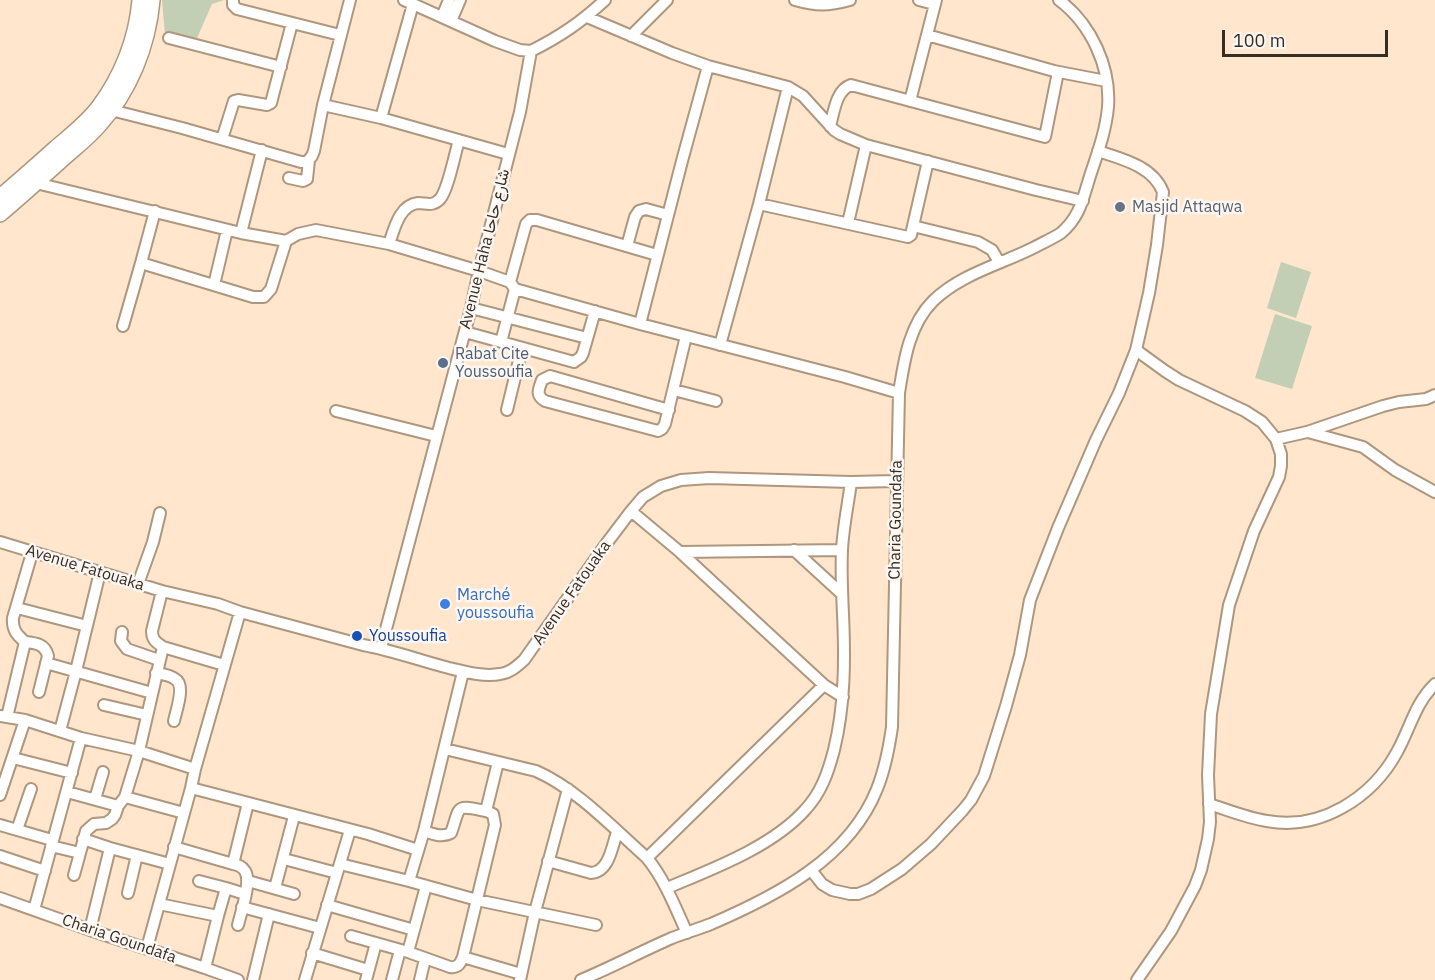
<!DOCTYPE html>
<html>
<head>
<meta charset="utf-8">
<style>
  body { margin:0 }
  #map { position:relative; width:1435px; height:980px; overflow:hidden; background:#ffe6cc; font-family:"IBM Plex Sans",sans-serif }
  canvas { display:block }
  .scale { position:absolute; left:1222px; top:30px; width:166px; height:27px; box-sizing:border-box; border:3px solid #362d23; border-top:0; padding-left:8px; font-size:18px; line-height:21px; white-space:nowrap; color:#362d23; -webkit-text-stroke:4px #fcf7f2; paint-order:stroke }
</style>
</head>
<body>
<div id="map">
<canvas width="1435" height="980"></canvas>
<div class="scale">100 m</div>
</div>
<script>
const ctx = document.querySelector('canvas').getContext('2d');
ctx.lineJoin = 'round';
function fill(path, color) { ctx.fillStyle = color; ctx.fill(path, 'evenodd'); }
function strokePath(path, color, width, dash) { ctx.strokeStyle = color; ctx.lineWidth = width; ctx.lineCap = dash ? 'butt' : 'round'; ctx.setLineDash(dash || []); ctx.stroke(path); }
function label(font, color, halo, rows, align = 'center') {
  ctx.font = font + ' "IBM Plex Sans",Vazirmatn,sans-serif'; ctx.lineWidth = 5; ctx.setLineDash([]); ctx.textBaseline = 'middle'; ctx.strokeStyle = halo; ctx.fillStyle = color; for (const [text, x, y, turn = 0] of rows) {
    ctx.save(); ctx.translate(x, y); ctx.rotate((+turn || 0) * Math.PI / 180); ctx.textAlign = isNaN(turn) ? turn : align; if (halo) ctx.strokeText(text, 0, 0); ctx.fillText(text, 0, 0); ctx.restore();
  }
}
const green = new Path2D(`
  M162 0H224L212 4 197 38 165 34Z
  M1281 262 1311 272 1296 318 1267 308Z
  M1275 314 1312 326 1292 389 1255 378Z`);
const street = new Path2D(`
  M233 0V5L237 9 340 35
  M404 0 495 41 520 50 531 51
  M795 0C816 6 828 6 850 0
  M919 0 934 4
  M442 17 449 0
  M587 17 672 53 708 66 788 87 803 96 834 130 840 134 866 145 1036 190 1083 201
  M451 21 460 0
  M927 35 1054 71 1106 81
  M631 36 667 0
  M169 38 281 67
  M531 51C561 36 581 22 605 0
  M910 101 936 0
  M323 105 381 118 508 154
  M107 109 182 128 301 162H307L312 156 314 151 323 105 350 0
  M381 118 413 4
  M830 126C834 112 836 90 851 85L1045 137 1058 72
  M222 139 234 101 238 100 267 105 271 103 292 23
  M289 178 303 181 307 179 309 160
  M36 183 241 233 286 241 298 234 316 230 389 244 479 271 510 282 515 289 640 324 845 377 899 393
  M759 204 908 237 911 235 913 226 928 161
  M155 211 141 263 253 297H264L271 289 286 241
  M848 223 866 145
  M913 226 978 242 992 250 999 262
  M241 233 262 150
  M389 244C394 230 399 205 418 203 427 203 432 207 440 199 448 190 455 153 459 140
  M627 246 635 217 639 211 646 209 668 215
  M510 282 526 224 530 220H537L657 255
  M214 285 227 230
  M471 308 587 338
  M640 324 682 161 708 66
  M123 326 141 263
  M465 332 574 362 581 357 583 353 595 311
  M501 342 515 289
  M720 345 759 204 788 87
  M1136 350 1165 371 1179 380 1245 411 1262 422 1276 439 1281 454V466L1279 477 1254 531 1229 605 1211 714 1208 775 1210 822 1208 839 1201 870 1195 886 1171 931 1137 980
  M674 390 716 401
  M507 410 522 348
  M669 410 550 376 542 380C539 389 535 395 545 401L658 431 662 429 665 424 686 336
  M336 411 436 436
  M1308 432 1363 447 1395 470 1435 492
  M1276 439 1307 432 1383 406 1399 402 1426 399 1435 395
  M631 511 680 552 824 685 843 697
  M0 542 162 591 218 604 240 612 363 645C392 650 421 661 449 668 465 672 484 677 500 674 510 673 517 666 524 660L606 544 631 511 643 497 661 486 681 480 709 478 851 482 896 481
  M794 550 842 594
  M680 552 842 550
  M138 584 153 542 160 513
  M17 608 87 626
  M122 632 121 641 127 649 159 660
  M25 642C17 635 12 630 13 618L32 553
  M163 647 224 665
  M381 648 471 308 479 271 520 112 531 51
  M46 663 152 693
  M156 673C162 674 170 675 175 679 186 685 176 711 174 721
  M104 705 147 715
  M0 716 25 720 81 738 139 751 195 769
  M7 717 25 642C36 643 45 644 48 656L39 692
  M60 731 76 671 100 572
  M445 749 536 771C577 789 613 828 647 858 665 880 675 907 687 933
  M13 758 72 773
  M498 762 486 811 493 814 495 825 463 957 521 974
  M191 788 368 834 418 850
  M67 792 118 806
  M0 795 25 720
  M125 797 184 813
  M95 799 103 772
  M1209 804C1228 810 1247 818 1267 821 1320 831 1372 798 1397 752 1410 729 1415 703 1435 684
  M0 825 52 840
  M17 830 31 789
  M424 831C433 834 442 838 451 833 461 805 454 805 486 811
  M83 839 110 848 170 864
  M51 846 80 853
  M174 847 233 864
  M0 856 45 871
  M647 858 824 685
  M284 859 337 873
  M548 861 591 873C609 872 612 847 617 832
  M340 864 409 881 477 900 596 925
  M811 870 822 884 832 890 850 894H858L871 889 902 869 931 844 963 810 971 800 984 776 1006 706 1020 655 1030 600 1058 528 1096 440 1119 393 1136 350 1149 293 1157 245 1163 192C1153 166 1122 159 1098 151
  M74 875 86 831 94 824 106 823 112 819 115 815 118 806 125 797 139 751 163 647C156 642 152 640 152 631L162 591
  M199 881 226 888
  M248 881 294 894
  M409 881 424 831 463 672
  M275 888 294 816
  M667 888C712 869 772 847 805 810 821 793 828 773 834 750 845 705 845 659 843 614 842 593 841 571 842 550 843 528 848 505 851 482
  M128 893 137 855
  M0 898 90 930 205 968 238 980
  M159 904 218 916 226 888 245 894
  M327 905 414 930 426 886
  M242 907 320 928
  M34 910 81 738
  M238 925C241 912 252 882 245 871 242 866 238 865 233 864L248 803
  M90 930 110 848
  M351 936 408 952 450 967C458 968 460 964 463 957
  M147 948 191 788 195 769 240 612
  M408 952 414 930
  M312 953 368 970
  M205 968 218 916
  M253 980 269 914
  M305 980 350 830
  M366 980 376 943
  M392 980 400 950
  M420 980 425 959
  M520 980 535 912 568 789
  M581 980C612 967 642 951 672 938 685 933 698 929 711 924 776 896 849 859 877 789 885 769 889 748 892 727L899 393C904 361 909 325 933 301 961 274 999 265 1033 248 1042 243 1052 239 1061 233 1081 216 1083 197 1091 173 1098 152 1106 130 1108 107 1111 67 1091 24 1059 0`);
const secondary = new Path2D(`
  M0 197C19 181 37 165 56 148 71 135 87 123 99 107 122 76 137 38 140 0
  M0 214C20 197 39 180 59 162 72 150 87 139 99 125 130 91 148 45 152 0`);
const markers = [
  [1120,207,6,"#6b7280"],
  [443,363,6,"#5c6f8a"],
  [445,604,6,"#3f7fe0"],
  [357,636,6,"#1a4fb4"]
];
const worshipNames = [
  ["Masjid Attaqwa",1132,207]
];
const streetNames = [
  ["Avenue Haha شارع حاحا",485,249,-76],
  ["Charia Goundafa",896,520,-89],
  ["Avenue Fatouaka",85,568,17],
  ["Avenue Fatouaka",572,593,-55],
  ["Charia Goundafa",119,939,19]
];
const serviceNames = [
  ["Rabat Cite",455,354],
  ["Youssoufia",455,372]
];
const shopNames = [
  ["Marché",457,595],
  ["youssoufia",457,613]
];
const transitNames = [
  ["Youssoufia",369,636]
];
fill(green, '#c2cfb5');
strokePath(street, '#ae977e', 14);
strokePath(secondary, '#ae977e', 18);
strokePath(street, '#fff', 10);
strokePath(secondary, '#fff', 15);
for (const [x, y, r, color] of markers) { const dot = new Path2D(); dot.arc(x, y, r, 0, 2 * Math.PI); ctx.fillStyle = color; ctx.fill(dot); strokePath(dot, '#fcf7f2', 2); }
label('16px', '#5b616d', '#fcf7f2', worshipNames, 'left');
label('16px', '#362d23', '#fcf7f2', streetNames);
label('16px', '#4e5e75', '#fcf7f2', serviceNames, 'left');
label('16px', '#366cbe', '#fcf7f2', shopNames, 'left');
label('16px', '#164399', '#fcf7f2', transitNames, 'left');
</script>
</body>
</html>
